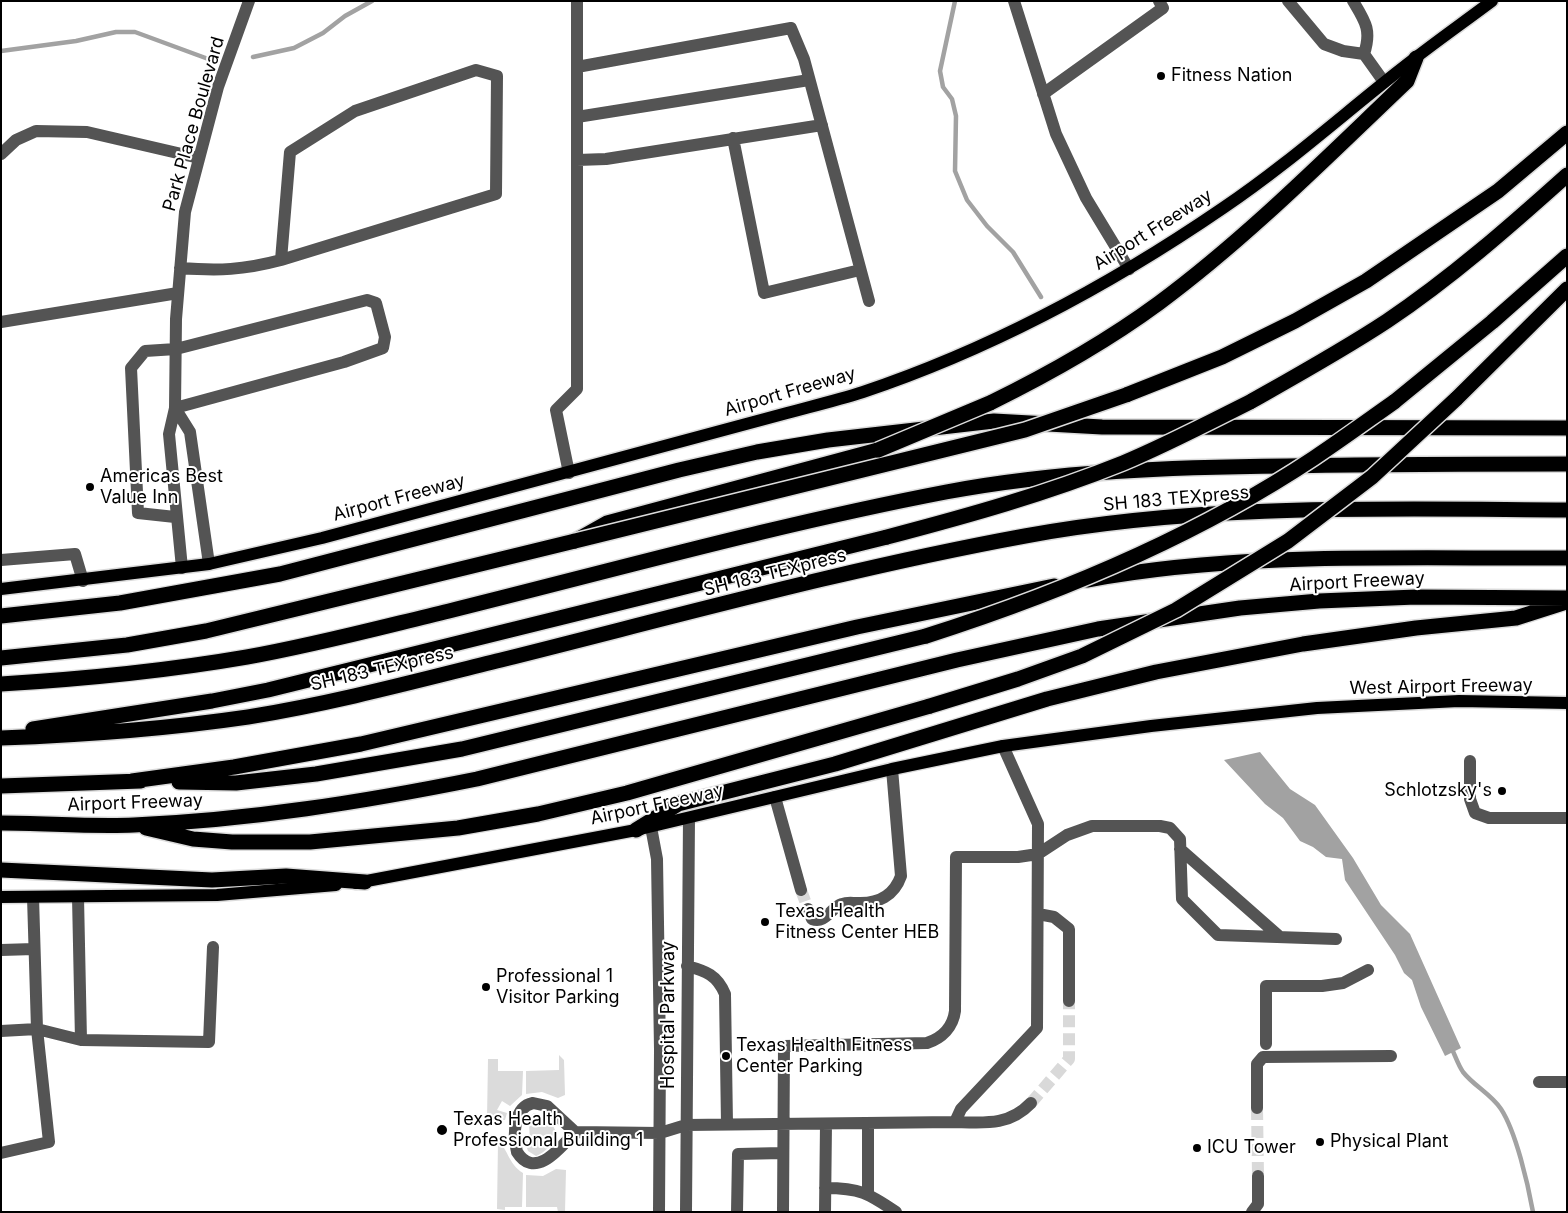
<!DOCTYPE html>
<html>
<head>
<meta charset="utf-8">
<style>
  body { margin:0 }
  #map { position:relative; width:1568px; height:1213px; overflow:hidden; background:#fff; font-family:Inter,sans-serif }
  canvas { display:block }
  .frame { position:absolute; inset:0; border:2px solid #000; pointer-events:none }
</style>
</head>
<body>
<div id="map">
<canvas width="1568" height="1213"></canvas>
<div class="frame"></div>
</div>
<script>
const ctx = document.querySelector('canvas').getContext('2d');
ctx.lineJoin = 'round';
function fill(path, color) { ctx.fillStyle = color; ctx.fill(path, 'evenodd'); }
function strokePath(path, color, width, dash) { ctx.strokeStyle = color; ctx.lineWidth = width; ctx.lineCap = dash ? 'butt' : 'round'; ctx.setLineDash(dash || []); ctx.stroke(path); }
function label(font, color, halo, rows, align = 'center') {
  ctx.font = font + ' Inter,sans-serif'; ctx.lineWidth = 4; ctx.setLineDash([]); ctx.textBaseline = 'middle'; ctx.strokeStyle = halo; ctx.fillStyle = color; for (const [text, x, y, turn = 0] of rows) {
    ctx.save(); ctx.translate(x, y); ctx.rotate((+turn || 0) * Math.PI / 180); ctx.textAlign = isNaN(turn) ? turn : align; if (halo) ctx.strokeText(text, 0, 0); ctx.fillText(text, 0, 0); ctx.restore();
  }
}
const green = new Path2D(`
  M559 1055 564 1060 565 1095 558 1098 542 1092 526 1094V1071L559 1070Z
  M488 1059H498V1071H523L522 1095 510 1106 502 1101 497 1110 507 1113 505 1120H500V1125H493V1122L487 1119Z
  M534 1113C542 1113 555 1125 556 1133 557 1141 543 1154 536 1156L528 1151 525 1142 530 1141 529 1124H525L526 1120Z
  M498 1142C507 1146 508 1164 523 1173L522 1207H505V1210L497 1209Z
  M556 1169 566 1170 565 1212H558L557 1207H526V1175L543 1176Z`);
const water = new Path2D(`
  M1260 752 1290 789 1315 805 1353 858 1381 905 1410 934 1461 1048 1445 1056 1421 1007 1412 980 1404 973 1395 955 1345 880 1342 859 1326 857 1313 847 1300 841 1283 818 1265 804 1224 760Z`);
const stream = new Path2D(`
  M955 1 940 71 943 87 952 99 956 116 955 171 967 200 987 226 1013 252 1041 297
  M1 51 76 41 116 32H135L211 60
  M253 57 294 48 323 33 345 16 372 1
  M1451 1047C1455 1055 1458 1065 1463 1072 1474 1086 1491 1094 1501 1109 1516 1132 1528 1184 1533 1212`);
const minorTunnel = new Path2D(`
  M801 890 808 909
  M1031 1103 1069 1059V1001
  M1257 1108 1258 1176`);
const minor = new Path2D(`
  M1014 1 1056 134 1086 198 1129 269
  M1288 1 1324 44 1343 51 1364 54 1384 82
  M1353 1C1365 21 1372 30 1364 54
  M577 67 791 28 804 59 869 301
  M1043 94 1163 8 1159 1
  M577 117 809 80
  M733 138 764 293 860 270
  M1 154 16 140 36 131 87 132 199 158
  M577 160 606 159 822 125
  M180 268C219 271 243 270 281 260L496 194 497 76 476 70 355 111 290 152 281 260
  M1 322 178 293
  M175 408 344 362 383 348 385 337 376 303 367 300 176 349 145 351 131 368 138 513 175 517
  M175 408 190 432 209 564
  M569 473 556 410 577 389V1
  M1 560 75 554 83 581
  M182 568 169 434 175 408 176 319 185 212 218 87 249 1
  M1470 761V799L1475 813 1489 818H1567
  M775 797 801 890
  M651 827 657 859 660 1050 659 1212
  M1180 849 1280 937
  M78 897 81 1040 209 1042 213 947
  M808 909 812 919C826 924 830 908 842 904 847 902 852 903 857 903 878 904 894 896 901 876L892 769
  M1038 914 1054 917 1069 929V1001
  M1 950 34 949
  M687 966C706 971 717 975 725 994L727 1124
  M1 1031 37 1029 33 897
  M1266 1044V986H1322L1343 983 1368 970
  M1539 1082H1567
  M1257 1108V1064L1263 1057 1391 1056
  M955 1122C985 1123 1009 1126 1031 1103
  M868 1124V1193
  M575 1132C561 1147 535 1181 517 1152 513 1136 513 1107 533 1103L547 1106 575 1132 660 1133 686 1125 955 1122 961 1109 1037 1028 1038 824 1003 746
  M1 1153 49 1142 37 1029 81 1040
  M825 1188C860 1188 868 1193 896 1212
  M686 1212 689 818
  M737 1212 738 1154 782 1153
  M783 1212 784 1046 927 1043C942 1038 953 1027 955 1011L956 857H1018L1038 854 1067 835 1092 826H1160L1170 828 1180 839 1182 899 1218 935 1336 939
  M825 1212 826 1124
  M1252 1212 1258 1204V1176`);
const major = new Path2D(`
  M1 589 209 564 322 538 787 413C813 406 838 400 863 392 991 349 1112 284 1223 208 1284 167 1339 118 1396 73 1427 48 1460 25 1492 1
  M356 883 636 830 892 769 1003 746 1151 726 1317 708 1459 701 1567 703
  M1 897 217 895 336 885`);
const highway = new Path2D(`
  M1126 395 1222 357 1295 321 1366 281 1498 191 1567 133
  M1456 399 1567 289
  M1250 402C1296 376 1343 350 1387 321 1451 278 1509 227 1567 175
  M1394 402 1492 322 1567 256
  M990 403C1049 374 1106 342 1159 303 1248 237 1327 157 1407 81L1416 58
  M1087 580C1244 551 1408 559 1567 558
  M1 616 120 603 280 574 679 470 757 452 828 440 994 421 1102 427 1567 428
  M1 658 127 645 206 631 575 541 607 523 878 450
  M1 684C84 679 166 671 247 657 315 645 382 627 449 611 614 570 779 524 946 492 1058 471 1173 467 1287 466 1381 464 1474 464 1567 464
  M33 729 212 701 268 690 887 537
  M1 738C84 735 166 729 248 717 335 703 420 680 505 659 677 616 850 568 1025 536 1204 503 1386 509 1567 510
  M132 781 234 767 361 744 857 627 1054 586
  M179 782 236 783 316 774 462 749 926 636
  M1 786 141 781
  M1 823C45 823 90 827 134 825 250 820 363 802 477 779L957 660 1098 629 1240 608 1319 601 1416 597 1567 598
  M146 828 193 839 232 842H310L458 828 538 814 627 793 930 706
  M636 830 678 804 835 764 1047 699 1156 672 1303 644 1416 628 1516 618 1563 603
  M1 870 212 880 286 876 365 882`);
const highwayBridge = new Path2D(`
  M878 450 990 403
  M887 537C967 516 1046 494 1123 463 1166 445 1208 423 1250 402
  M575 541 1025 430 1126 395
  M926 636C1061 593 1195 537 1314 458 1341 440 1367 421 1394 402
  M930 706 1018 679 1082 656 1176 610 1288 541 1372 477 1456 399`);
const markers = [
  [1161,76,5,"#000"],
  [90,487,5,"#000"],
  [1502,791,5,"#000"],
  [765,922,5,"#000"],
  [486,987,5,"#000"],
  [726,1056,5,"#000"],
  [442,1130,6,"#000"],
  [1320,1142,5,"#000"],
  [1197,1148,5,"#000"]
];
const poiNames = [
  ["Fitness Nation",1171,76],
  ["Americas Best",100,477],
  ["Value Inn",100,498],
  ["Schlotzsky's",1492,791,"right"],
  ["Texas Health",775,912],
  ["Fitness Center HEB",775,933],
  ["Professional 1",496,977],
  ["Visitor Parking",496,998],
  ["Texas Health Fitness",736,1046],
  ["Center Parking",736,1067],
  ["Texas Health",453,1120],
  ["Professional Building 1",453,1141],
  ["Physical Plant",1330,1142],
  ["ICU Tower",1207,1148]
];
const streetNames = [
  ["Park Place Boulevard",194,124,-74],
  ["Airport Freeway",1153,230,-32],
  ["Airport Freeway",790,392,-16],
  ["Airport Freeway",399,498,-15],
  ["SH 183 TEXpress",1176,499,-5],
  ["SH 183 TEXpress",775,573,-14],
  ["Airport Freeway",1357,582,-3],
  ["SH 183 TEXpress",382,669,-13],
  ["West Airport Freeway",1441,687,-1],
  ["Airport Freeway",135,803,-2],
  ["Airport Freeway",657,805,-12],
  ["Hospital Parkway",669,1015,-90]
];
fill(green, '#dbdbdb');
fill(water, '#a2a2a2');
strokePath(stream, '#a2a2a2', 4.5);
strokePath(minorTunnel, '#d9d9d9', 12, [12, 6]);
strokePath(major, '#dbdbdb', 15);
strokePath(highway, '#dbdbdb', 18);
strokePath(minor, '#545454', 12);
strokePath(major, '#000', 12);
strokePath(highway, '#000', 15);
strokePath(highwayBridge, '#dbdbdb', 18, []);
strokePath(highwayBridge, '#000', 15);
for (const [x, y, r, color] of markers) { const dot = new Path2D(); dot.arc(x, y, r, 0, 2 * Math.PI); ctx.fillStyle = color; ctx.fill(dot); strokePath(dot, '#fff', 2); }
label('18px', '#000', '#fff', poiNames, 'left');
label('18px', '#000', '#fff', streetNames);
</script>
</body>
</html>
